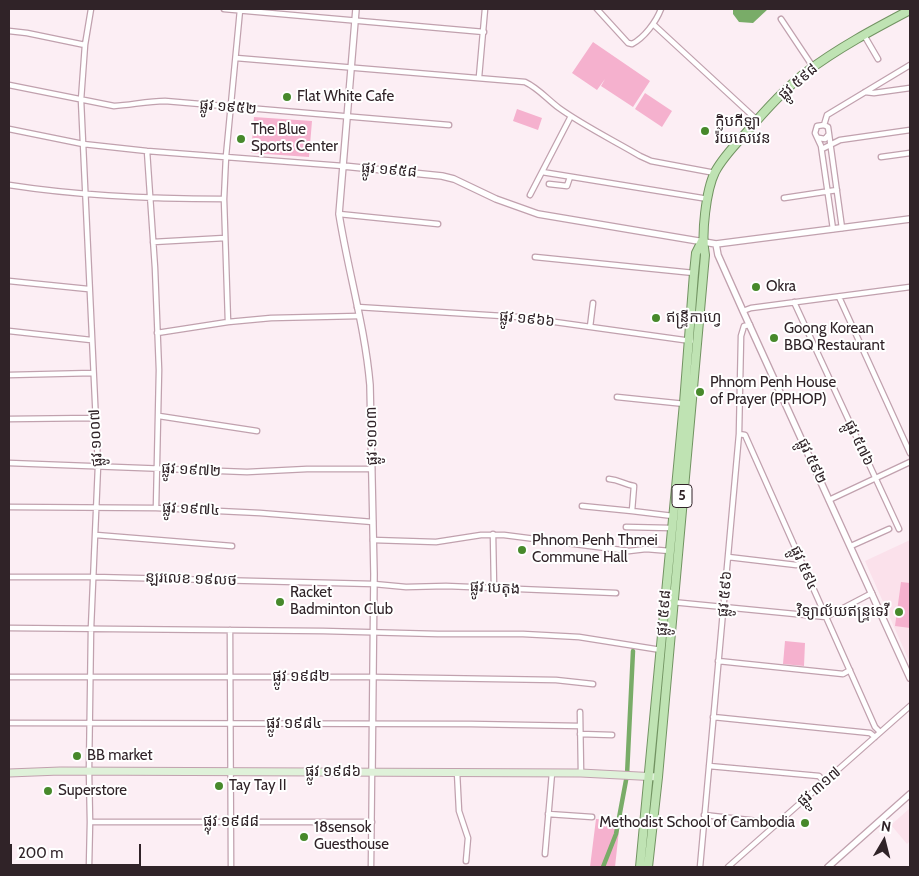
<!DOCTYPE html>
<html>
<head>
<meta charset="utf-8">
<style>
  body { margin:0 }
  #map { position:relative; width:919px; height:876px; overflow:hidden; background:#fceef4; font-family:Cabin,sans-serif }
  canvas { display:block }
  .frame { position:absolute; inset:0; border:10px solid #302328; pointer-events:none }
  .north { position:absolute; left:859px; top:816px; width:50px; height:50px; -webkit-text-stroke:4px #fff; paint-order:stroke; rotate:8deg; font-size:14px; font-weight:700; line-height:20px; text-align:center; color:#302328 }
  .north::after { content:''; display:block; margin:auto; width:18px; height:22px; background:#302328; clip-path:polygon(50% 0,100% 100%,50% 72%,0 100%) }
  .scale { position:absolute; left:10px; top:844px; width:131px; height:22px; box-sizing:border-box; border:2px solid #302328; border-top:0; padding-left:6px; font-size:15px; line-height:18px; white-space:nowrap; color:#302328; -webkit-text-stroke:4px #fff; paint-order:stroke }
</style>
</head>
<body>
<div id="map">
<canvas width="919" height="876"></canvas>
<div class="frame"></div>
<div class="north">N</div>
<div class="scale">200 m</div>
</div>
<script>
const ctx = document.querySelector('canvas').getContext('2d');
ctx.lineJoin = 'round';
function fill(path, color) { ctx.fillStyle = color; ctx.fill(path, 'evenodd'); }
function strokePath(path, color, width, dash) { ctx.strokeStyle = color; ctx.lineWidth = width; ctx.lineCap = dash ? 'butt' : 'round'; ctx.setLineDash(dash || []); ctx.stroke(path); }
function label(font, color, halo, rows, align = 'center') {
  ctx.font = font + ' Cabin,"Noto Sans Khmer",sans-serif'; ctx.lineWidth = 4; ctx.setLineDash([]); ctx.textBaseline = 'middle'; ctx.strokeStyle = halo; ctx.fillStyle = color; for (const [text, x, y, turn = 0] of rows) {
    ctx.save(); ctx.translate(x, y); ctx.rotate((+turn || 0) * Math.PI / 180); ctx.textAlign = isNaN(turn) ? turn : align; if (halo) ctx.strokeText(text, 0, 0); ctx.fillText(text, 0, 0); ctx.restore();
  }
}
const built = new Path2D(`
  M910 540V663L865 561Z
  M910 808V841L907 844 891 825Z`);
const green = new Path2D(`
  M593 42 650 81 633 107 601 86 605 79 597 90 572 73Z
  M645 93 672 111 662 127 635 109Z
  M517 109 542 118 538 130 513 121Z
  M254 117 312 121 309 157 251 153Z
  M901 582 910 583V628L895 626Z
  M785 641 805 643 804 666 783 664Z
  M596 819 620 821 615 867H590Z`);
const water = new Path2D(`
  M733 9H768L753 23 739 22 733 14Z`);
const canal = new Path2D(`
  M603 867 616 834 627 775 633 651`);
const minor = new Path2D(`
  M224 9 484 32
  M597 9 628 43 632 44C644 38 656 22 661 9
  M781 19 813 67
  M653 24 757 120
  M9 31 27 33 85 45
  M864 35 878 59
  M236 58 525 82C538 88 547 99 559 108 584 126 613 140 640 156L651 161 715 173
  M479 77 485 9
  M9 85 114 106C131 105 148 101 165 101L449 125
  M865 92 874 93 910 88
  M824 125 827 115 910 65
  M9 129 83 144 147 151 343 166
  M829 134 842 228
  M819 138 825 139 829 134 828 127 824 125 817 126 815 133 821 146 833 229
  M822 149 840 140 910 130
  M147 151 155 268 159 370 156 508
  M881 157 910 153
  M542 172 708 199
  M549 184 567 186 570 177
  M9 185C80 196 151 199 224 199
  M530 195 571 116
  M784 198 837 190
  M339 214 438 224
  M153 242 225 238
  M535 257 694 273
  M9 281 88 289
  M839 297 910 453
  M794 302 899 529
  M357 307 519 317 691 341
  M743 311 751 308 910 287
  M228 322 224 199 226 156 240 10
  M590 327 593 303
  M9 331 91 340
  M157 333 228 322 271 318 359 316
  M9 375 93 373
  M617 397 685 404
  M159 416 257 431
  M9 419 95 418
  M739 434 745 435 875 727 880 732
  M9 463 247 472 307 469H372
  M609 479C620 480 623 484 634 486L632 511 673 516
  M829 500 910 462
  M582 506 632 511
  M9 507 156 508 260 513 373 522
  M626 527 671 528
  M493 534 494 588
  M96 535 232 546
  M373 540 436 542 481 535H504L629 551 646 549 670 551
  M851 546 889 529
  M728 557 796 565 802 563
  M9 577H94L374 584 406 587 446 586 616 593
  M672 602 826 617 872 593
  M9 628 323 631 438 634H523L579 637 661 650
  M230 630 231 867
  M718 661 843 674 850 670
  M9 677H373L556 680 593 684
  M580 712 581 773
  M713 717 870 733 875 737
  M9 723 471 724 580 726
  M580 734 612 735
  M709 766 819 776 824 782
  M457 772 459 811 468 838 466 861
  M548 814 592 817
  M704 815 767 822 773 827
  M90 822H372
  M545 854 552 773
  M89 867 90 822 89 771 91 628 98 466 81 100 85 45 91 9
  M371 867 372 772
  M700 867 739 434 741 336 744 326 750 325
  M728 867 910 706`);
const tertiary = new Path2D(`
  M356 9 339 214C348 271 365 327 370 385L374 574 372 772
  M343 166 442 176 454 179 496 199 538 214 716 244 910 219
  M716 244 718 255 743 311 910 678
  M828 867 910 794`);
const secondary = new Path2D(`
  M9 773 60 771 581 773 658 777`);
const primary = new Path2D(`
  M640 867 684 403 694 273 696 253 702 241
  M648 867 658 777 705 255C701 235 706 190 715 172 723 157 735 145 746 133 762 114 786 88 805 73 838 48 874 29 910 10`);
const markers = [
  [287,97,5,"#47892b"],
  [705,131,5,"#47892b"],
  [241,139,5,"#47892b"],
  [756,287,5,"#47892b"],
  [656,318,5,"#47892b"],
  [774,338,5,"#47892b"],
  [700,392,5,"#47892b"],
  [522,550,5,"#47892b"],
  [280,602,5,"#47892b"],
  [899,612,5,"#47892b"],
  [77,756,5,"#47892b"],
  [219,786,5,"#47892b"],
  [48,791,5,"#47892b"],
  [805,823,5,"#47892b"],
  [304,837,5,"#47892b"]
];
const shields = [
  [682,496,20]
];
const shieldNames = [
  ["5",682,496]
];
const streetNames = [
  ["ផ្លូវ ៥៩៨",798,82,-41],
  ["ផ្លូវ ១៩៥២",228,107,5],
  ["ផ្លូវ ១៩៥៨",389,170,5],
  ["ផ្លូវ ១៩៦៦",527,319,6],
  ["ផ្លូវ ១០០៣",372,436,-91],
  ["ផ្លូវ ១០០៧",96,438,-93],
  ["ផ្លូវ ៥៧៦",859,443,64],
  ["ផ្លូវ ៥៩២",812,461,65],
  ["ផ្លូវ ១៩៧២",191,470,3],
  ["ផ្លូវ ១៩៧៤",191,509,3],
  ["ផ្លូវ ៥៩៤",804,568,66],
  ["ន្ឡរលេខ ១៩លថ",191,579,2],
  ["ផ្លូវ បេតុង",495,588,3],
  ["ផ្លូវ ៥៩៦",725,594,-85],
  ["ផ្លូវ ៥៩៨",664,613,-85],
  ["ផ្លូវ ១៩៨២",301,677],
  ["ផ្លូវ ១៩៨៤",294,724],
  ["ផ្លូវ ១៩៨៦",333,772],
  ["ផ្លូវ ៣១៧",819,787,-41],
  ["ផ្លុវ ១៩៨៨",231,822]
];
const poiNames = [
  ["Flat White Cafe",297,97],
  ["ក្លិបកីឡា",715,122],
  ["រ៉យសេវេន",715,139],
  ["The Blue",251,130],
  ["Sports Center",251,147],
  ["Okra",766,287],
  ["ឥន្ទ្រីកាហ្វេ",666,318],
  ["Goong Korean",784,329],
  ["BBQ Restaurant",784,346],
  ["Phnom Penh House",710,383],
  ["of Prayer (PPHOP)",710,400],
  ["Phnom Penh Thmei",532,541],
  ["Commune Hall",532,558],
  ["Racket",290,593],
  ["Badminton Club",290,610],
  ["វិទ្យាល័យឥន្រ្ទទេវី",889,612,"right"],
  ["BB market",87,756],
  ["Tay Tay II",229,786],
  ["Superstore",58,791],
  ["Methodist School of Cambodia",795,823,"right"],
  ["18sensok",314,828],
  ["Guesthouse",314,845]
];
fill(built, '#fbe1eb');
fill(green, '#f5b1ce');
fill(water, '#79ac68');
strokePath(canal, '#79ac68', 4.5);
strokePath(minor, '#c1a1ae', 7);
strokePath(tertiary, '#c1a1ae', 8);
strokePath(secondary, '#c1a1ae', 9);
strokePath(primary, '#729362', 10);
strokePath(minor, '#fff', 4.5);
strokePath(tertiary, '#fff', 5.5);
strokePath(secondary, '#dff1d9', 7);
strokePath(primary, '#bfe3b3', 8);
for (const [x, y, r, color] of markers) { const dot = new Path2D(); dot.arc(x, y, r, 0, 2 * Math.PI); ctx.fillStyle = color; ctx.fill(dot); strokePath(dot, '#fff', 2); }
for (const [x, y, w] of shields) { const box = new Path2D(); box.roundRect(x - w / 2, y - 11.5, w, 23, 4); ctx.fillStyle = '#fff'; ctx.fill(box); strokePath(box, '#302328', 1); }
label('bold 14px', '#302328', null, shieldNames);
label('15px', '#302328', '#fff', streetNames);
label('15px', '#302328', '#fff', poiNames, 'left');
</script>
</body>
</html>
